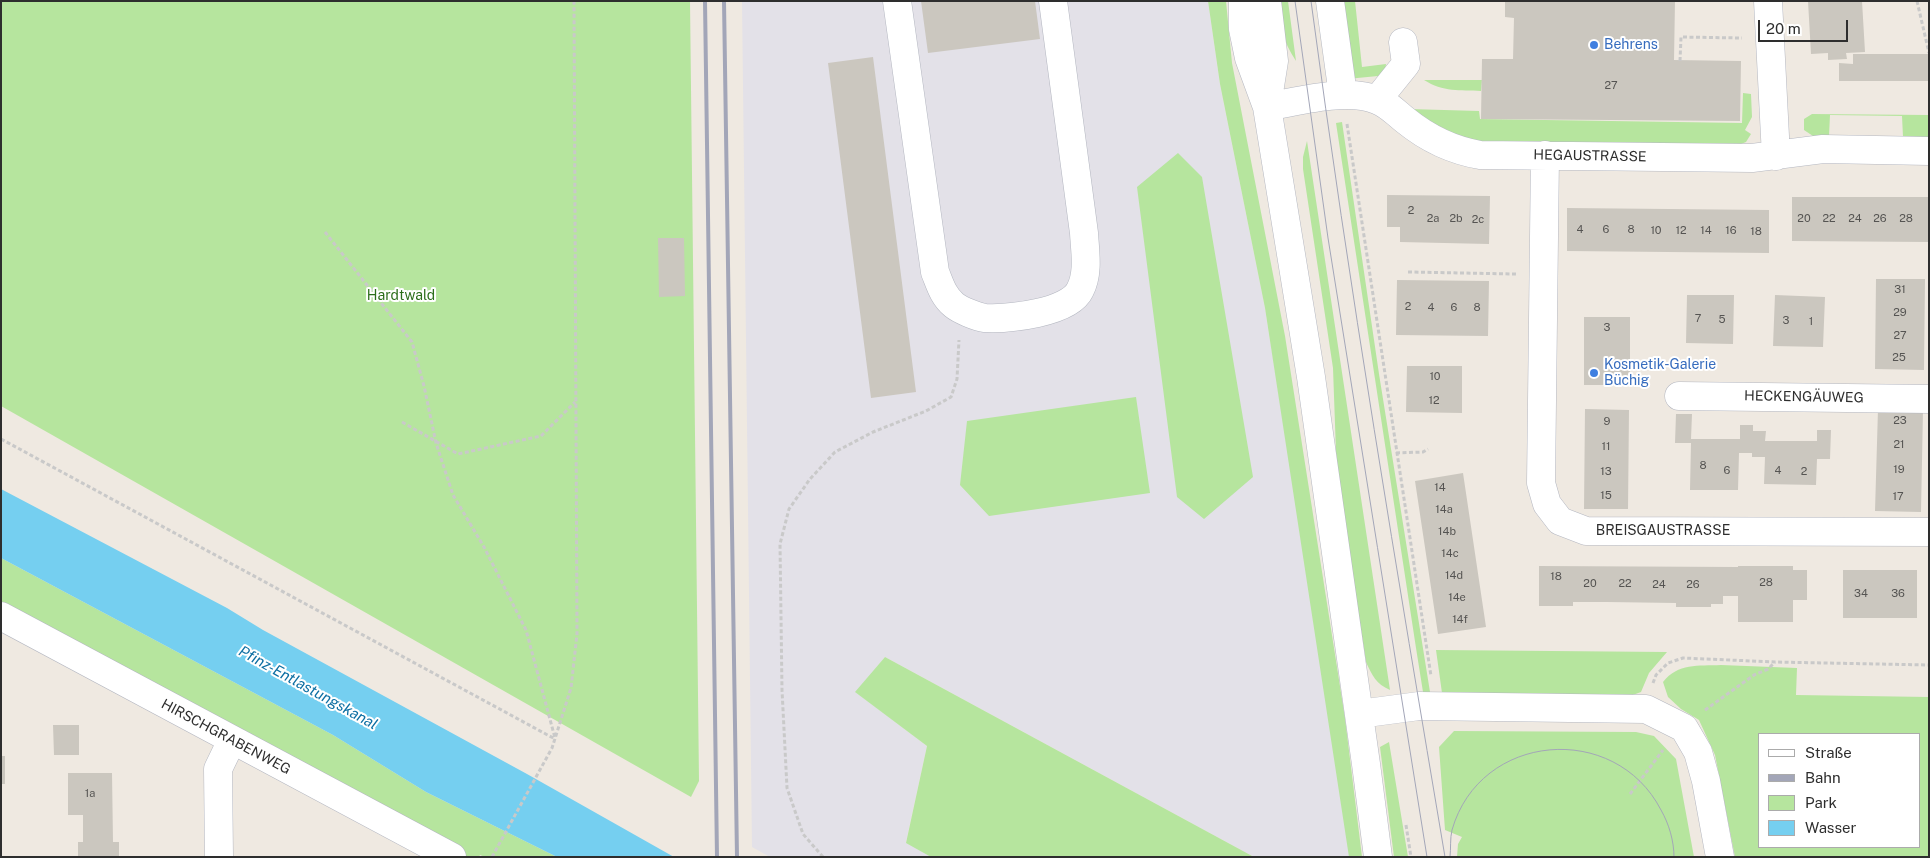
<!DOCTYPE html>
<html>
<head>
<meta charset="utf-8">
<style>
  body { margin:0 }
  #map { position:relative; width:1930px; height:858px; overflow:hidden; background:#efe9e1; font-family:"Public Sans",sans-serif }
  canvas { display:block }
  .frame { position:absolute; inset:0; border:2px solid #2e2e2e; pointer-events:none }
  .legend { position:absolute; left:1758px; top:733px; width:162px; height:115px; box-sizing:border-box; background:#fff; border:1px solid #ababab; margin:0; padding:6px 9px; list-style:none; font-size:15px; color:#2e2e2e }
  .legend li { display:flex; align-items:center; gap:10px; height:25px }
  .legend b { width:25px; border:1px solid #ababab }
  .scale { position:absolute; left:1758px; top:20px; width:90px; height:22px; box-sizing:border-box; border:2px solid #2e2e2e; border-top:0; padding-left:6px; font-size:15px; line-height:18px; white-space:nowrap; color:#2e2e2e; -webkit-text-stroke:4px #fff; paint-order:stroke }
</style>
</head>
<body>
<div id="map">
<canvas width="1930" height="858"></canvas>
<div class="frame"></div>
<ul class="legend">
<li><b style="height:6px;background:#fff"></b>Straße</li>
<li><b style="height:6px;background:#a3a6b8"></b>Bahn</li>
<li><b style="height:14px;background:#b6e59e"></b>Park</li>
<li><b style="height:14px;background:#75cff0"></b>Wasser</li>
</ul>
<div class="scale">20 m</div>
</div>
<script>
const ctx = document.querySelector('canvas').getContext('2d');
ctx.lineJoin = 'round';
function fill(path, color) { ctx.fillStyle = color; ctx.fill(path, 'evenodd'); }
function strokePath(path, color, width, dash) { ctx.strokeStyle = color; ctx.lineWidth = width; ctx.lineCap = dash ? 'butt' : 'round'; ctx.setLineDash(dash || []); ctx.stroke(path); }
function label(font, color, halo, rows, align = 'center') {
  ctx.font = font + ' "Public Sans",sans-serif'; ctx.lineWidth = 4; ctx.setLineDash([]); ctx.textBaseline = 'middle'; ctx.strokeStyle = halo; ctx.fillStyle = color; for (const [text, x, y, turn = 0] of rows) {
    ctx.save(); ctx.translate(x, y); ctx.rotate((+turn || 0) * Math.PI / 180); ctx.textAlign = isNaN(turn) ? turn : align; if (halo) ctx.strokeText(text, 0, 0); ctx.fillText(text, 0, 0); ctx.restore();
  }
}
const industrial = new Path2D(`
  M742 1H1208L1220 84 1265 308 1352 857H1254L885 657 856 692 927 746 906 842 931 857H770L752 847Z`);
const green = new Path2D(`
  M1 1H690L699 781 691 797 1 406Z
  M1208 1H1226L1232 63 1285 336 1345 718 1362 857H1349L1265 308 1220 84Z
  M1276 1H1288L1296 61C1283 42 1279 23 1276 1Z
  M1337 1H1355L1362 67 1386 64 1385 71 1378 76 1347 79Z
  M1424 80H1482L1481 91C1460 90 1443 92 1424 80Z
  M1743 93 1751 94 1752 117 1745 130 1751 134 1746 142 1736 146 1477 145 1450 137 1409 109 1479 111 1480 119 1742 123Z
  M1812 114 1929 115V137H1903L1902 116 1830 115 1829 136H1813L1804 130V119Z
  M1342 122 1379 374 1430 692H1423L1416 648 1336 123Z
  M1307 141 1390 690C1376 684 1372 675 1366 662L1340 495 1336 452 1333 368 1303 169V157Z
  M1178 153 1202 177 1253 477 1204 519 1177 497 1137 187Z
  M1136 397 1150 493 989 516 960 485 967 421Z
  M1 558 333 735 426 792 557 857H485L480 855 479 857H466L1 608Z
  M1436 650 1667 652 1649 673 1641 692 1630 696 1442 693Z
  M885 657 1254 857H931L906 843 927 746 855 692Z
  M1721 665 1797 668 1796 695 1929 697V857H1735L1715 755 1699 720 1681 709 1668 697 1663 682C1678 663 1698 666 1721 665ZM1759 734H1919V847H1759Z
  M1454 731 1636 732 1654 736 1676 759 1694 857H1457L1458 844 1462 837 1445 830 1439 747Z
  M1389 742 1408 857H1394L1380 747Z`);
const water = new Path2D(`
  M1 489 227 608 263 630 527 774 674 857H557L426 792 333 735 1 558Z`);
const building = new Path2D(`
  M921 1H1035L1040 39 928 53Z
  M1505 1H1675L1674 60 1741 61 1740 121 1481 119 1482 59H1513L1514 18 1505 17Z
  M1808 1H1862L1865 52 1846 53 1847 59 1828 60V53L1811 54Z
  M1853 54H1928V81H1839V63L1853 64Z
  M873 57 916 392 871 398 828 63Z
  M1387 195 1490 196 1489 244 1400 242V227H1387Z
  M1792 197H1929V242L1792 241Z
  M1567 208 1769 210V253L1567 251Z
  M658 238H684L685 296 659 297Z
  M1876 279H1925L1924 370 1875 369Z
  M1397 280 1489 281 1488 336 1396 335Z
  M1687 295H1734L1733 344 1686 343Z
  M1775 295 1825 297 1823 347 1773 346Z
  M1584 317H1630V385H1584Z
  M1407 366H1462V413L1406 412Z
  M1585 409 1629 410 1628 509H1584Z
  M1878 409H1923L1921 512 1875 511Z
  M1676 414H1692L1691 439H1740V425H1753V431H1766L1765 441H1817V430H1831L1830 459H1817L1816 485 1764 484 1765 457H1752V453H1739L1738 490H1690L1691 443H1675Z
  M1463 473 1486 627 1438 634 1415 481Z
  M1539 566 1738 567V566H1793V570H1807V600H1793V622H1738V596H1723V604H1711V607H1676V603L1607 602H1573V606H1539Z
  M1843 570H1917V618H1843Z
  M53 725H79V755H54Z
  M1 756H5V784H1Z
  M68 773H112L113 842H119V857H78V842H83V815H68Z`);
const path = new Path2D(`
  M1917 1 1929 53
  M1680 61 1681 37 1742 38
  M1347 124 1431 676
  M325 232 412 342 424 386 436 443 453 495 484 547 526 630 555 738
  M1408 272 1516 274
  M402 422 458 454 541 436 575 402
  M1 439 555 739
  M1396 453 1423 452 1428 449
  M1653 683 1656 675 1668 663 1683 658 1775 662 1929 665
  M1705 710 1754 675 1768 669 1775 662
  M1630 794 1663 750
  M1406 825 1411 857
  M492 857 552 748 571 688 577 634 574 1
  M823 857 803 834 787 788 782 690 780 544 789 509 810 479 835 452 873 432 926 411 951 397 957 379 959 340`);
const minor = new Path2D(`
  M897 1 935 272C940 284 943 296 954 305 960 310 977 317 985 318 1009 319 1069 313 1080 290 1089 273 1085 251 1084 233L1053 1
  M1243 1V29L1249 58 1267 107 1311 377 1366 764 1378 857
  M1330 1 1343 95
  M1768 1 1776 156
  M1377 100 1406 64 1403 42
  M1267 105 1274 61 1267 1
  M1267 107C1298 101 1348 88 1377 100 1388 104 1395 112 1405 120 1427 138 1451 150 1480 155L1752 158 1823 149 1929 151
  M1545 155 1541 483 1547 504 1560 521 1586 531 1929 532
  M1679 396 1929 399
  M1 616 452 857
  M1359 714 1419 706 1646 709 1684 728 1698 752 1706 781 1720 857
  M219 857 218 769 232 740`);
const tram = new Path2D(`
  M1295 1 1328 238 1427 857
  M1311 1C1349 288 1397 572 1445 857
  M1450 857C1451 848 1450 838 1452 830 1480 732 1615 721 1661 810 1669 824 1674 841 1674 857`);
const rail = new Path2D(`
  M705 1 717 857
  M724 1 737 857`);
const markers = [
  [1594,45,5,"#3f7fe0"],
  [1594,373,5,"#3f7fe0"]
];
const numberNames = [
  ["27",1611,86],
  ["2",1411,211],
  ["2a",1433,219],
  ["2b",1456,219],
  ["20",1804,219],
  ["22",1829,219],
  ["24",1855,219],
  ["26",1880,219],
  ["28",1906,219],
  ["2c",1478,220],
  ["4",1580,230],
  ["6",1606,230],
  ["8",1631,230],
  ["10",1656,231],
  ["12",1681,231],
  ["14",1706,231],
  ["16",1731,231],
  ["18",1756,232],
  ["31",1900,290],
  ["2",1408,307],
  ["4",1431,308],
  ["6",1454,308],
  ["8",1477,308],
  ["29",1900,313],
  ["7",1698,319],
  ["5",1722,320],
  ["3",1786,321],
  ["1",1811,322],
  ["3",1607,328],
  ["27",1900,336],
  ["25",1899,358],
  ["10",1435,377],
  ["12",1434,401],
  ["23",1900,421],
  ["9",1607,422],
  ["21",1899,445],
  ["11",1606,447],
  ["8",1703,466],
  ["19",1899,470],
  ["6",1727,471],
  ["4",1778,471],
  ["13",1606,472],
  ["2",1804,472],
  ["14",1440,488],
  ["15",1606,496],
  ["17",1898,497],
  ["14a",1444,510],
  ["14b",1447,532],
  ["14c",1450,554],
  ["14d",1454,576],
  ["18",1556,577],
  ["28",1766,583],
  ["20",1590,584],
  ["22",1625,584],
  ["24",1659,585],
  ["26",1693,585],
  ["34",1861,594],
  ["36",1898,594],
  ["14e",1457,598],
  ["14f",1460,620],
  ["1a",90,794]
];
const shopNames = [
  ["Behrens",1604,45],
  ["Kosmetik-Galerie",1604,365],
  ["Büchig",1604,381]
];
const streetNames = [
  ["HEGAUSTRASSE",1590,156,1],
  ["HECKENGÄUWEG",1804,397,1],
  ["BREISGAUSTRASSE",1663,531],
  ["HIRSCHGRABENWEG",226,737,28]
];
const parkNames = [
  ["Hardtwald",401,296]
];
const waterNames = [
  ["Pfinz-Entlastungskanal",308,688,29]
];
fill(industrial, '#e3e1e8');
fill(green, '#b6e59e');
fill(water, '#75cff0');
fill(building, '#cbc7bf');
strokePath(minor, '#b4b7c1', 29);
strokePath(path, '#c9c9c9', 3, [4, 2.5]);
strokePath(minor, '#fff', 28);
strokePath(tram, '#a3a6b8', 1);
strokePath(rail, '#a3a6b8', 4);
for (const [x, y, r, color] of markers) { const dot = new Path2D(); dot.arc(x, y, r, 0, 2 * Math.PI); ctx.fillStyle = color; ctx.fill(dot); strokePath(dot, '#fff', 2); }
label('11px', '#555452', null, numberNames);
label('14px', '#366cbe', '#fff', shopNames, 'left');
label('14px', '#2e2e2e', '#fff', streetNames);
label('14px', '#2c6e1b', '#fff', parkNames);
label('italic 15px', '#0d6fa3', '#fff', waterNames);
</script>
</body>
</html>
